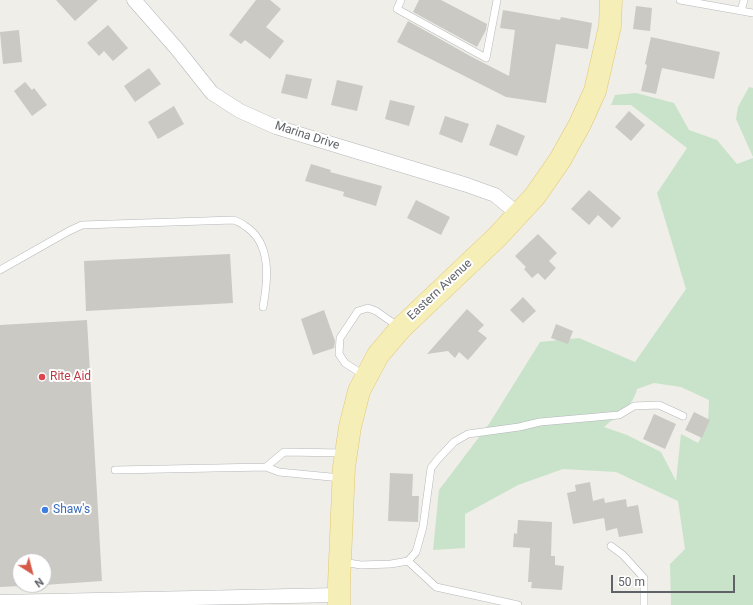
<!DOCTYPE html>
<html>
<head>
<meta charset="utf-8">
<style>
  body { margin:0 }
  #map { position:relative; width:753px; height:605px; overflow:hidden; background:#efeee8; font-family:Roboto,sans-serif }
  canvas { display:block }
  .north { position:absolute; left:12px; top:553px; width:40px; height:40px; box-sizing:border-box; background:#fff; border:1px solid #bfc0c2; border-radius:50%; rotate:144deg; font-size:11px; font-weight:700; line-height:16px; text-align:center; color:#5f6266 }
  .north::after { content:''; display:block; margin:auto; width:14px; height:18px; background:#d55a49; clip-path:polygon(50% 0,100% 100%,50% 72%,0 100%) }
  .scale { position:absolute; left:611px; top:575px; width:124px; height:18px; box-sizing:border-box; border:2px solid #5f6266; border-top:0; padding-left:5px; font-size:12px; line-height:14px; white-space:nowrap; color:#5f6266; -webkit-text-stroke:3px #fff; paint-order:stroke }
</style>
</head>
<body>
<div id="map">
<canvas width="753" height="605"></canvas>
<div class="north">N</div>
<div class="scale">50 m</div>
</div>
<script>
const ctx = document.querySelector('canvas').getContext('2d');
ctx.lineJoin = 'round';
function fill(path, color) { ctx.fillStyle = color; ctx.fill(path, 'evenodd'); }
function strokePath(path, color, width, dash) { ctx.strokeStyle = color; ctx.lineWidth = width; ctx.lineCap = dash ? 'butt' : 'round'; ctx.setLineDash(dash || []); ctx.stroke(path); }
function label(font, color, halo, rows, align = 'center') {
  ctx.font = font + ' Roboto,sans-serif'; ctx.lineWidth = 4; ctx.setLineDash([]); ctx.textBaseline = 'middle'; ctx.strokeStyle = halo; ctx.fillStyle = color; for (const [text, x, y, turn = 0] of rows) {
    ctx.save(); ctx.translate(x, y); ctx.rotate((+turn || 0) * Math.PI / 180); ctx.textAlign = isNaN(turn) ? turn : align; if (halo) ctx.strokeText(text, 0, 0); ctx.fillText(text, 0, 0); ctx.restore();
  }
}
const green = new Path2D(`
  M749 87 753 88V157L736 119 738 107Z
  M636 93 674 103 689 130 717 140 737 164 753 158V605H671L670 564 685 549 678 501 616 472 563 469 518 485 465 514V548L433 550 439 490 489 424 540 342 579 338 635 362 686 289 657 193 687 148 631 105H611L615 95ZM654 383 681 387 709 400 708 424 698 443 681 434 676 481 661 452 627 435 604 427C618 414 632 409 637 389Z`);
const building = new Path2D(`
  M56 0H98L75 21Z
  M256 0H270L281 9 266 27 284 41 270 59 245 40 241 44 229 35Z
  M419 0H441L487 24 486 30 477 47 413 12Z
  M636 6 652 8 650 31 633 29Z
  M503 10 560 20 561 17 592 23 588 49 556 44 546 103 506 97 397 42 408 21 472 57 509 76 515 30 500 28Z
  M108 25 128 48 113 61 104 51 99 56 87 43Z
  M19 30 22 62 3 64 0 32Z
  M651 37 720 52 714 79 662 68 656 94 641 91 647 65 645 64Z
  M149 68 161 84 135 102 124 86Z
  M286 74 312 79 307 99 281 93Z
  M337 80 363 86 357 111 331 105Z
  M25 82 32 90 34 88 47 105 32 116 14 91Z
  M390 100 415 106 409 126 385 119Z
  M174 106 184 124 158 139 148 122Z
  M629 111 645 125 631 141 615 127Z
  M445 116 469 124 462 143 439 134Z
  M497 124 525 136 517 156 489 145Z
  M311 164 331 170 330 172 382 186 376 206 343 196 344 192 305 181Z
  M589 190 621 218 612 228 598 215 589 225 571 209Z
  M416 200 450 217 441 235 407 218Z
  M538 234 557 253 549 261 556 268 545 280 538 273 532 278 524 269 526 267 515 256Z
  M230 254 233 303 86 311 84 261Z
  M523 297 536 311 523 323 510 310Z
  M467 309 484 325 478 331 487 338 468 360 459 352 455 358 448 351 427 354Z
  M324 310 335 341 334 348 313 355 301 319Z
  M87 320 102 581 44 585V561H20V585H40L0 587V325Z
  M556 324 573 331 568 344 551 338Z
  M694 412 710 420 702 438 685 430Z
  M654 414 676 424 665 449 643 439Z
  M390 473 413 474 412 496H419L418 522 388 521Z
  M590 482 593 501 604 498 605 503 626 499 627 507 638 505 643 533 619 537 617 528 606 531 604 518 573 524 567 493 576 491 575 485Z
  M518 520 552 522 551 556H555V565L564 566 562 590 531 588 532 582H528L530 548 513 547 514 533 517 534Z`);
const lane = new Path2D(`
  M401 0 397 9 486 58 497 0
  M680 0 753 13
  M741 11 744 0
  M0 270 69 231 82 225 234 220C238 222 242 223 245 226 272 243 268 280 263 307
  M365 376 345 363 339 354 340 338 358 311 368 308 376 311 399 327
  M266 467 284 452 345 453
  M115 470 266 467 279 472 341 478
  M611 546 623 555 644 578V605
  M408 561 436 587 518 605
  M342 562 361 565 391 564 408 561 416 552 423 527 431 468 438 459 454 442 468 434 519 427 540 422 619 415 634 406 659 405 683 416`);
const street = new Path2D(`
  M134 0 177 49 212 93 240 111 276 127 467 185 495 195 518 214
  M0 602 339 595`);
const primary = new Path2D(`
  M339 605V584L344 467 350 427 359 391 378 355 401 328 497 237 535 196 560 160 580 124 595 91 610 26 611 0`);
const markers = [
  [42,377,4,"#e0444e"],
  [45,510,4,"#3f7fe0"]
];
const streetNames = [
  ["Marina Drive",307,136,18],
  ["Eastern Avenue",440,290,-43]
];
const healthNames = [
  ["Rite Aid",50,377]
];
const shopNames = [
  ["Shaw's",53,510]
];
fill(green, '#c8e3c9');
fill(building, '#cbc9c4');
strokePath(lane, '#b5b7bb', 8);
strokePath(street, '#b5b7bb', 15);
strokePath(primary, '#e1c670', 23);
strokePath(lane, '#fff', 7);
strokePath(street, '#fff', 14);
strokePath(primary, '#f6eeb7', 22);
for (const [x, y, r, color] of markers) { const dot = new Path2D(); dot.arc(x, y, r, 0, 2 * Math.PI); ctx.fillStyle = color; ctx.fill(dot); strokePath(dot, '#fff', 1.5); }
label('12px', '#5f6266', '#fff', streetNames);
label('12px', '#be3a42', '#fff', healthNames, 'left');
label('12px', '#366cbe', '#fff', shopNames, 'left');
</script>
</body>
</html>
